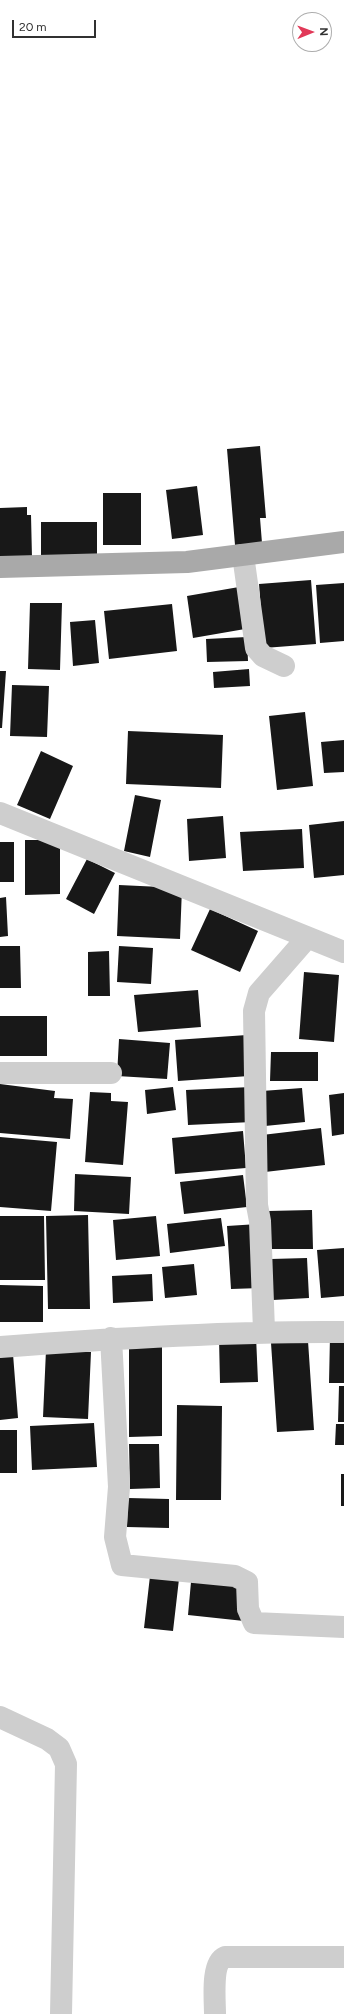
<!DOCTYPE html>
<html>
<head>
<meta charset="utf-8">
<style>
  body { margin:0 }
  #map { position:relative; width:344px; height:2014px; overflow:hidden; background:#fff; font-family:Figtree,sans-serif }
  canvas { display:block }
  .north { position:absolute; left:292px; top:12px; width:40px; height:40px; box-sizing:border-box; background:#fff; border:1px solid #adadad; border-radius:50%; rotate:89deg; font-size:11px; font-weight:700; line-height:16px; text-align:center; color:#313131 }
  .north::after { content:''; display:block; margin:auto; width:14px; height:18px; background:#e13958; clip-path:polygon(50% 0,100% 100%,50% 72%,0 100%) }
  .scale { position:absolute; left:12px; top:20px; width:84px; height:18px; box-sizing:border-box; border:2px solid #313131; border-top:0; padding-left:5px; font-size:12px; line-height:14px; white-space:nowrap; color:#313131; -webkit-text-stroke:3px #fff; paint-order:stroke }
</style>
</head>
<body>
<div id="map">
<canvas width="344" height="2014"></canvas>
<div class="north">N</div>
<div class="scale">20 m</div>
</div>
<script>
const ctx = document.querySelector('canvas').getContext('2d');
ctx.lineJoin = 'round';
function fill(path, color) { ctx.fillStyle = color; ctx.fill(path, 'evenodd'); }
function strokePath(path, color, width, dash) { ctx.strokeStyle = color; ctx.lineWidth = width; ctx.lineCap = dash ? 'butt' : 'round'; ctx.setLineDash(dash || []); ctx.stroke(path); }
const building = new Path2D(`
  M260 446 266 518H260L262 543 235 545 227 449Z
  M197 486 203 535 172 539 166 490Z
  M103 493H141V545H103Z
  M27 507V515H31L32 558 0 559V508Z
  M41 522H97V558H41Z
  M311 580 316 644 264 648 259 584Z
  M344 583V641L320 643 316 585Z
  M239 587 245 629 193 638 187 596Z
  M30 603H62L60 670 28 669Z
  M172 604 177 651 109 659 104 611Z
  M95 620 99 663 73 666 70 622Z
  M247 637 248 661 207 662 206 639Z
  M249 669 250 686 214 688 213 672Z
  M0 671H6L2 728H0Z
  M12 685 49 686 47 737 10 736Z
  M305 712 313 786 277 790 269 716Z
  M128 731 223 735 221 788 126 784Z
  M344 740V772L324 773 321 742Z
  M41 751 73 766 50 819 17 805Z
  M135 795 161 800 150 857 124 851Z
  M223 816 226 858 189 861 187 819Z
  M344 821V875L314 878 309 825Z
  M302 829 304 868 243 871 240 832Z
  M25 840H60V894L25 895Z
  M0 842H14V882H0Z
  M87 859 115 873 94 914 66 899Z
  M119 885 182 888 180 939 117 936Z
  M6 897 8 936 0 937V898Z
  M210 909 258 931 240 972 191 950Z
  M0 946H20L21 988H0Z
  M119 946 153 948 151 984 117 982Z
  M109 951 110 996H88V952Z
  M304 972 339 975 334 1042 299 1039Z
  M198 990 201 1027 138 1032 134 995Z
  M0 1016H47V1056H0Z
  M247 1035 249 1076 178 1081 175 1040Z
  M119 1039 170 1043 167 1079 117 1076Z
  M271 1052H318V1081H270Z
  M0 1084 55 1091 54 1098 73 1099 70 1139 0 1133Z
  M173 1087 176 1110 147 1114 145 1090Z
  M251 1087 252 1122 188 1125 186 1090Z
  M302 1088 305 1122 265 1126 262 1091Z
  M90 1092 111 1093V1101L128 1102 123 1165 85 1162Z
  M344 1093V1134L332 1136 329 1095Z
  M321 1128 325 1165 265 1172 262 1135Z
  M243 1131 246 1168 175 1174 172 1138Z
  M0 1137 57 1142 51 1211 0 1207Z
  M75 1174 131 1177 129 1214 74 1211Z
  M243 1175 247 1207 184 1214 180 1182Z
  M312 1210 313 1249H269L268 1211Z
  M88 1215 90 1309H48L46 1216Z
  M0 1216H44L45 1280H0Z
  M156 1216 160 1256 116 1260 113 1220Z
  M221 1218 225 1246 170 1253 167 1224Z
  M258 1224 261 1288 231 1289 227 1226Z
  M344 1248V1296L321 1298 317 1250Z
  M307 1258 309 1298 273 1300 271 1259Z
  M194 1264 197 1295 165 1298 162 1267Z
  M152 1274 153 1301 113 1303 112 1276Z
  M0 1285 43 1286V1322H0Z
  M256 1336 258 1382 220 1383 219 1338Z
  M330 1336H344V1383H329Z
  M308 1341 314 1430 277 1432 271 1343Z
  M129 1343H162V1436L129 1437Z
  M46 1350 91 1352 88 1419 43 1417Z
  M13 1354 18 1418 0 1420V1355Z
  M339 1386H344V1422H338Z
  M177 1405 222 1406 221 1500H176Z
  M94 1423 97 1467 32 1470 30 1426Z
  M336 1424H344V1445H335Z
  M0 1430H17V1473H0Z
  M129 1444H159L160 1488 130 1489Z
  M341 1474H344V1506H341Z
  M128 1498 169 1499V1528L127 1527Z
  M150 1576 179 1579 173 1631 144 1628Z
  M191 1582 247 1587 244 1621 188 1615Z`);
const minor = new Path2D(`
  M243 555 256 648 263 656 284 666
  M0 813 344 952
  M0 1073H111
  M264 1331 260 1221 257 1205 254 1011 259 993 307 938
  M111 1338 119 1487 115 1537 122 1565 235 1576 247 1582 248 1609 254 1623 344 1627
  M0 1347C115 1338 229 1331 344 1332
  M0 1717 47 1739 59 1748 66 1764 61 2014
  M215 2014C215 2000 211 1963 225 1957H344`);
const major = new Path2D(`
  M0 567 187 562 344 542`);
fill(building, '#181818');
strokePath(minor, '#cecece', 22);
strokePath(major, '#a9a9a9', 22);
</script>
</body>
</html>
